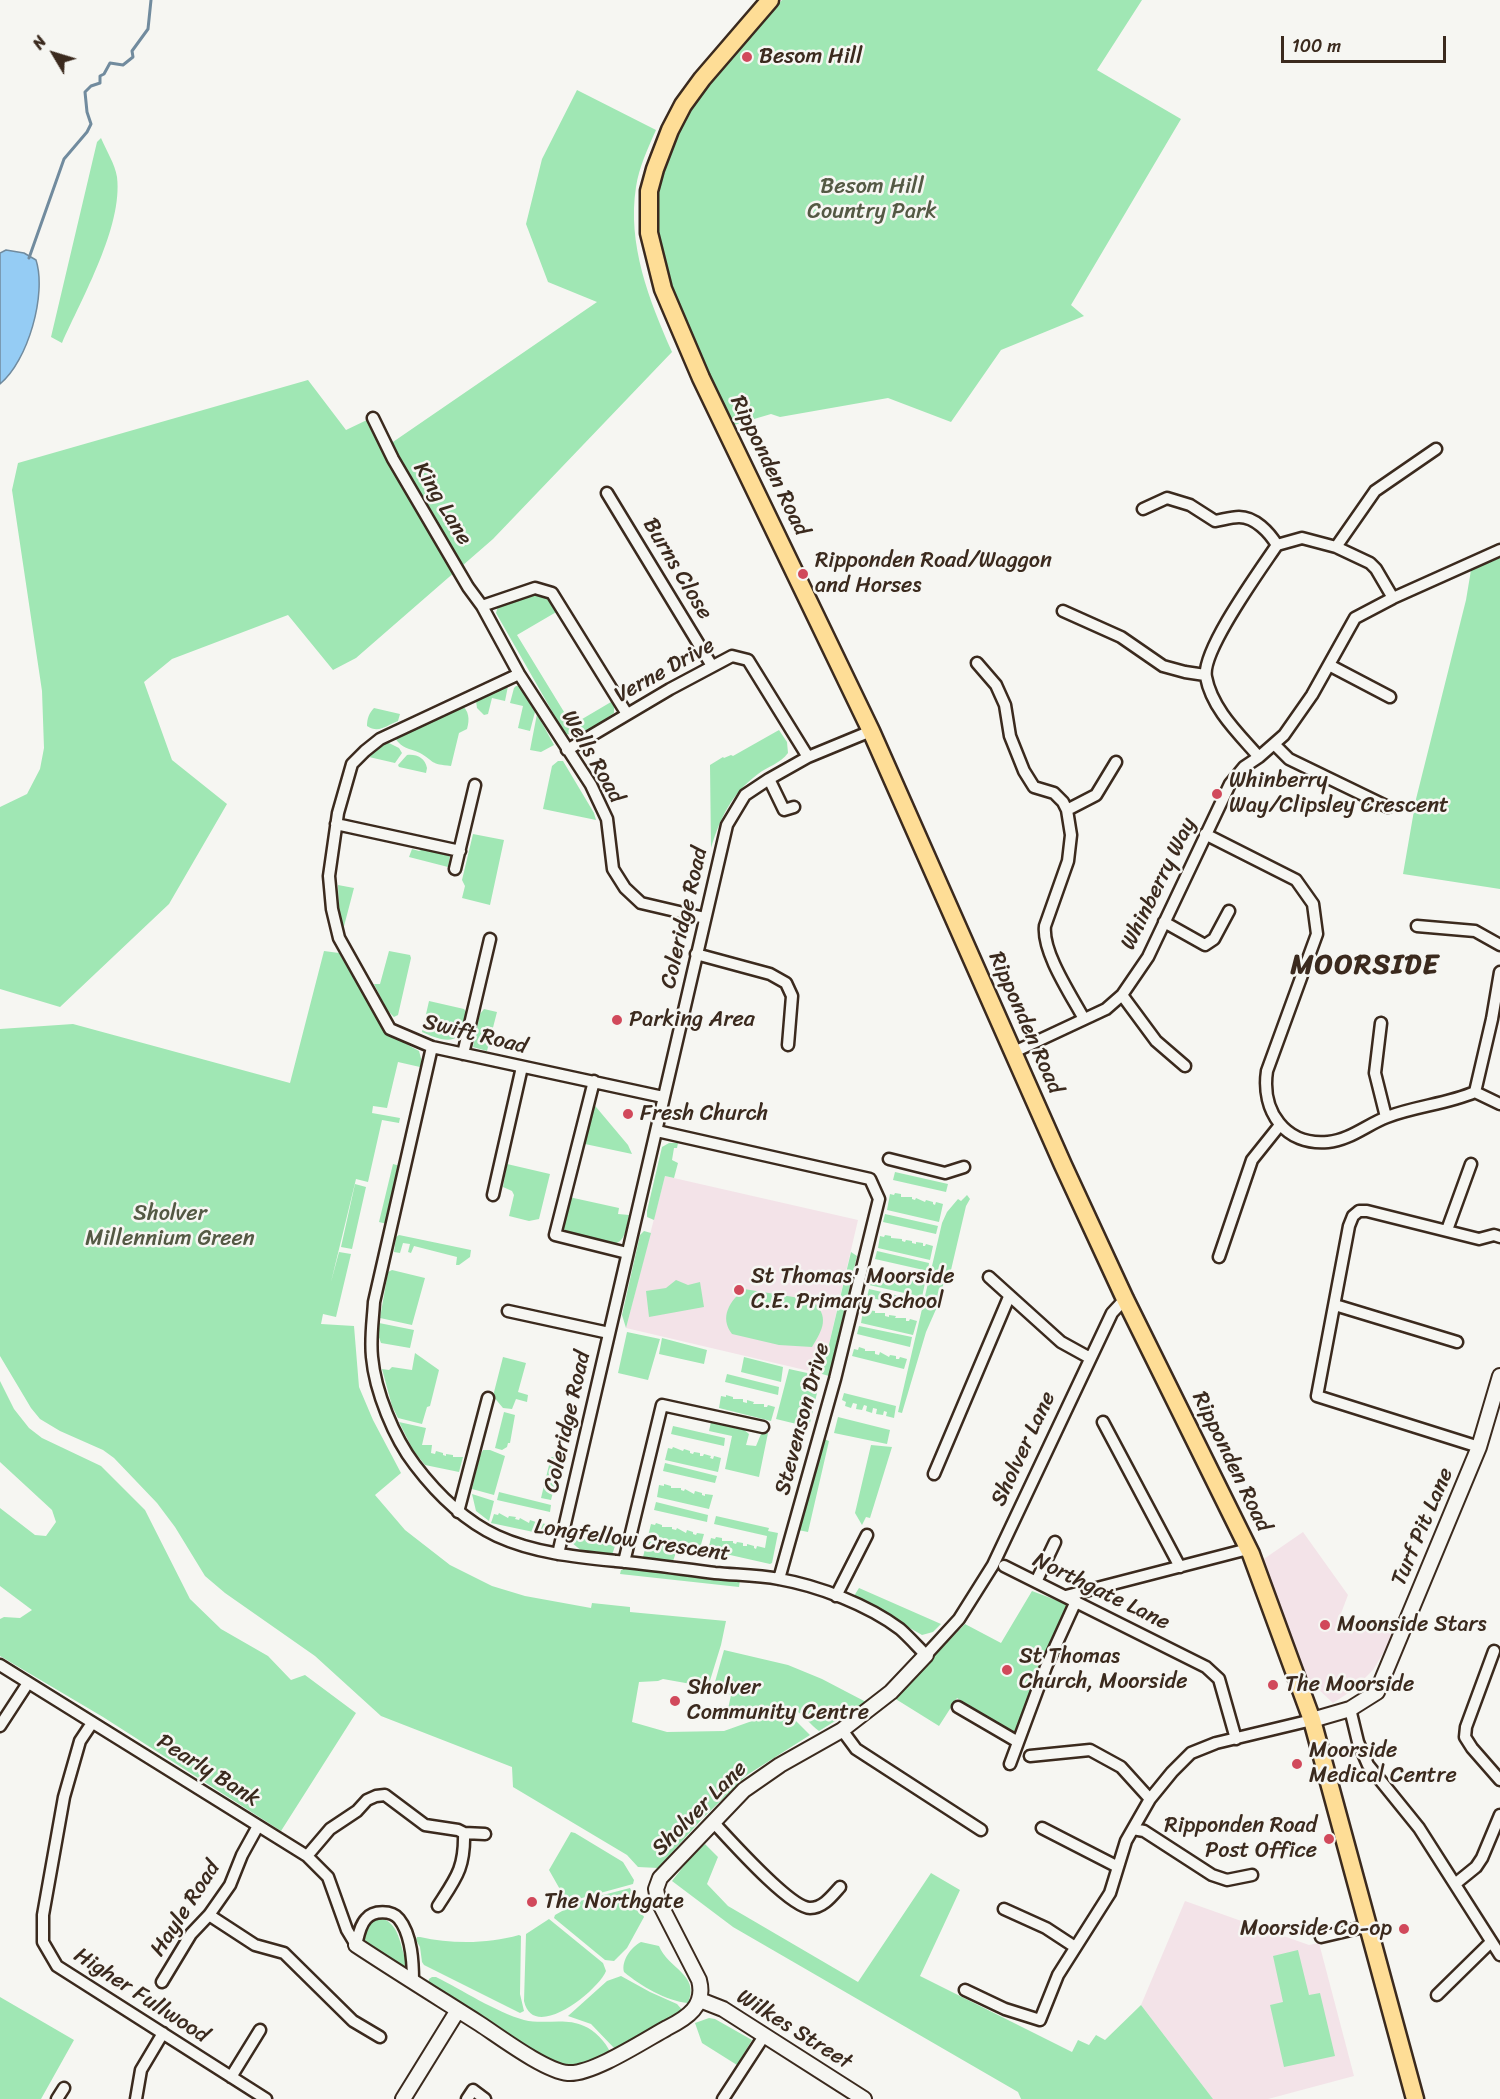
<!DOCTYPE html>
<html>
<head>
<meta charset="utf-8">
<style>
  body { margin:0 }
  #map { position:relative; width:1500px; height:2099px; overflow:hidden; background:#f6f6f2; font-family:Sriracha,sans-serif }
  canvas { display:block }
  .north { position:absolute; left:24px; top:24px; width:60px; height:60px; -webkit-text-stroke:4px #f6f6f2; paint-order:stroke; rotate:308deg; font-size:16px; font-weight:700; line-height:24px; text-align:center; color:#3b2a1e }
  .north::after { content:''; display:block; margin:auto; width:21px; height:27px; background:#3b2a1e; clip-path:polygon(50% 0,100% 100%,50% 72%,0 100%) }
  .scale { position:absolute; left:1281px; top:36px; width:165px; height:27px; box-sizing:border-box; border:3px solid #3b2a1e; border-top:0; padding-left:8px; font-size:18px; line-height:21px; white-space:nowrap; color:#3b2a1e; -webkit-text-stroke:4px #f6f6f2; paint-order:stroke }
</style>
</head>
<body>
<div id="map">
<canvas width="1500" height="2099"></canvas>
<div class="north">N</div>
<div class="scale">100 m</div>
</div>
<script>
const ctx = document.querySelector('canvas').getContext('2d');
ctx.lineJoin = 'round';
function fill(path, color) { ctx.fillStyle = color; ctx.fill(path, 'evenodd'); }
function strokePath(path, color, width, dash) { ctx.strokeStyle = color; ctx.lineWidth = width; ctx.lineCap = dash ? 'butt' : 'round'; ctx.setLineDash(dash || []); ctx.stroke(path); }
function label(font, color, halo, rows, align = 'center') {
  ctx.font = font + ' Sriracha,sans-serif'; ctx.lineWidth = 5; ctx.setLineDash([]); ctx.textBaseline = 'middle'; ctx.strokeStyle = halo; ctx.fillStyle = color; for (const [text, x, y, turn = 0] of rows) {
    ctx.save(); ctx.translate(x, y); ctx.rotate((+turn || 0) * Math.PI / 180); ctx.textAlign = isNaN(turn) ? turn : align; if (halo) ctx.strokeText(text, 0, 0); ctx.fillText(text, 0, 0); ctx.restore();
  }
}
const built = new Path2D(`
  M665 1176 858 1220 822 1374 626 1328Z
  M1303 1532 1348 1595 1340 1616 1394 1635 1373 1670 1353 1690 1333 1703 1301 1673 1258 1563Z
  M1185 1901 1309 1945 1319 1943 1354 2076 1268 2099H1213L1141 2005Z`);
const green = new Path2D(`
  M782 0H1142L1097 70 1181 119 1071 305 1084 316 1001 350 951 422 888 398 780 417 771 414 734 425 695 351 667 281 656 215 660 181 679 127 695 103 742 45Z
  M577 90 656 130C648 148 639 167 636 187 627 244 649 300 672 352L493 539 462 566 390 444 597 302 548 282 526 224 542 159Z
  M101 138C106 150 115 164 117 177 123 226 82 298 62 343L51 337 97 142Z
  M308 380 346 430 369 419 383 451 456 571 356 658 333 670 288 615 172 659 144 682 172 760 227 804 169 904 60 1007 0 989V807L27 794 40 769 44 748 42 691 12 490 18 463Z
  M1500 558V889L1403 874 1416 799 1466 600 1471 570Z
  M536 592 549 598 558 611 517 635 572 725 611 702 614 707V713C602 722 580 737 566 734L561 727 496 613 498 606Z
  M506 685 508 686 505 701 492 698 488 714 484 715 477 708 476 701Z
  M516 686H519L535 712 530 731 518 728 523 706 510 703 514 688Z
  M461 704C469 711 470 719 467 729L459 733 451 766C430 764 435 762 420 753 409 748 402 749 395 738Z
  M374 708 400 714 398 721C387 725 379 734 367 726 367 719 369 713 374 708Z
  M537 714 554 745 541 752 530 750Z
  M779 730 787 742 788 753C780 764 768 766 758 774 732 793 720 818 711 848L710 765 723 757 724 758 731 755 733 756Z
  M387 742 399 748 402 753 395 763 369 757 372 751Z
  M407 755C417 754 425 758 427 768L426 773 399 767 398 765Z
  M558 761H563L594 813 596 820 543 809 552 766Z
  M473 834 504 840 490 905 462 898 465 886 462 880Z
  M412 849 419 851 423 849 448 854 450 857 448 867 409 857Z
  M338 885 354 888 343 930 339 913Z
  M324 951 339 953 379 1022 397 1039 419 1051 422 1062 420 1067 398 1062 387 1108 373 1106 372 1113 400 1118 399 1123 382 1120 368 1182 356 1179 331 1282 339 1252 351 1254 336 1317 323 1314 321 1324 354 1326 359 1387 373 1420 401 1473 375 1495 405 1530 450 1565 492 1586 525 1596 591 1608 592 1603 630 1607V1612L726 1621 721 1645 708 1687 663 1679 658 1681 639 1682 632 1722 667 1732 724 1731 766 1716 786 1715 794 1719 810 1735 747 1775 702 1819 658 1868 638 1867 627 1855 513 1787 512 1767 381 1716 315 1656 225 1593 205 1576 175 1527 157 1503 114 1458 103 1450 60 1431 40 1419 31 1408 0 1356V1029L73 1024 290 1083Z
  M389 951 410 955 411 958 398 1015 394 1017 387 1010 374 984H380Z
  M429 1001 464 1009 466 1012 459 1036C449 1044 433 1037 422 1032Z
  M484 1009 497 1012 487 1051 473 1047 480 1014Z
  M591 1101 628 1145 632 1154 585 1144 582 1153 579 1149Z
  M669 1143H678L677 1148H674L672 1160 678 1163 674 1178 665 1176 654 1220 647 1217V1211L662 1147Z
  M393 1164 400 1166 387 1224 379 1222Z
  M507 1164 550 1174 539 1219 529 1221 509 1216 514 1195 512 1191 503 1187Z
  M895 1172 948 1184 946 1192 893 1180Z
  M355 1184 366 1187 352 1249 341 1247Z
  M895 1193 901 1194V1197H912V1199L915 1200 916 1198 925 1202 926 1200 933 1202V1204L935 1205 936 1202 943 1204 939 1222 887 1210 890 1194 894 1195Z
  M967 1195 970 1199 966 1206 951 1270 944 1282 937 1307 926 1332 902 1413 898 1412 942 1223 947 1212 958 1199 961 1201Z
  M569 1197 619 1208 618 1214 629 1215C626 1227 626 1245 610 1244L572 1236 563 1228Z
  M885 1214 938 1226 936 1234 883 1222Z
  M644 1231 651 1233 626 1328 622 1315 640 1235Z
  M399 1235 471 1250 470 1257 459 1265H456L457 1257 414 1246 411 1253 408 1252 410 1244 403 1243 400 1253 394 1252 396 1237Z
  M885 1235 891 1236V1238L902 1239V1241L905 1242 906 1240 912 1241V1243L916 1244V1242L923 1243V1246H925L926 1244 933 1246 930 1260 878 1248 880 1236 884 1237Z
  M877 1251 929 1263 928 1271 875 1259Z
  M851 1252 857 1256 829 1376 822 1374Z
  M392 1270 425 1278 412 1325 380 1318 388 1272Z
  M877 1272 883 1273V1276H894L893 1278 897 1279 898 1277 904 1278V1281H907L908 1279 914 1281V1283L917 1284 918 1282 925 1283 922 1297 869 1285 872 1273 876 1274Z
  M676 1280 688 1285 700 1282 704 1307 649 1317 646 1291 666 1288Z
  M744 1289 812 1300C830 1317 823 1329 812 1347L779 1345 732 1334C719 1317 730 1301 744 1289Z
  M869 1289 921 1301 920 1309 867 1297Z
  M868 1310 875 1311V1313H885V1316L889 1317V1315L896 1316 895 1318H906V1321H909L910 1319 917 1321 913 1335 861 1323 863 1311 868 1312Z
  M379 1323 414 1330 410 1348 381 1343 378 1335Z
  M859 1326 912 1337 910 1347 857 1334Z
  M627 1332 660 1339 648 1380 618 1373Z
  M662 1338 707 1350 704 1364 659 1354Z
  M859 1347 865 1349V1351H875V1354L879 1355 880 1352 889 1357 890 1355 896 1356V1359H899L900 1357 907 1359 904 1369 852 1356 854 1349 858 1350Z
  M415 1353 439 1370 430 1406 427 1407 422 1424 398 1418 392 1406 382 1369 389 1370 392 1367 412 1370Z
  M503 1357 526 1363 518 1392 528 1395 527 1402 516 1399 512 1409 503 1408 493 1396Z
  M744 1357 783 1367 781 1382 741 1372Z
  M789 1369 821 1376 809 1427 776 1419Z
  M727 1374 779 1387 778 1395 725 1382Z
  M0 1381 14 1409 29 1428 42 1438 101 1466 145 1510 190 1599 221 1629 268 1656 291 1680 305 1675 356 1713 281 1831 103 1717 0 1656V1619L4 1617 20 1618 32 1610 0 1586V1508L35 1535 46 1536 56 1522 52 1510 0 1462Z
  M844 1393 896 1406 894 1418 886 1416 887 1412 884 1411 883 1415 876 1414 877 1409 873 1408 872 1413 866 1411 867 1406 864 1405 862 1410 856 1409 857 1404 853 1403 851 1408 845 1406 846 1402 842 1400Z
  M726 1395 733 1397V1399H743V1402L747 1403V1400L754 1402 753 1404H764V1407H767L768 1405 775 1407 771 1421 719 1408 721 1396 726 1397Z
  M504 1412 515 1415 510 1443H508L507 1447 502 1450 495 1448Z
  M838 1417 890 1430 887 1444 834 1433Z
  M399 1422 426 1428 422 1445H432L431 1453 435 1454 436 1451 443 1453V1455L446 1456V1454L453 1455V1457H463L459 1472 425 1465 413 1450Z
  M711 1422 742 1428 749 1434 746 1445 756 1446 761 1434 768 1433 759 1477 725 1469 732 1436 709 1431Z
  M673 1426 725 1438 724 1446 671 1434Z
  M824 1439 829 1441 808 1532 798 1530Z
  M558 1444 565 1446 551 1500 541 1498 551 1457H555Z
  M871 1445 892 1447 870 1518 866 1517 862 1525 855 1513Z
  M673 1447 683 1451 684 1449 690 1451V1453L693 1454 694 1452 700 1453V1456H703L704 1454 711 1456 710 1458 713 1459 714 1456 721 1458 718 1472 665 1460 668 1448 672 1449Z
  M483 1450H490L505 1456 494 1495 472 1489 480 1456Z
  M665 1463 717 1476 715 1483 663 1471Z
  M664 1484 671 1486V1488H681V1490L684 1491 685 1489 694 1494 695 1491 702 1493V1495L705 1496V1494L713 1495 709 1509 657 1497 659 1485 664 1486Z
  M499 1492 551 1505 550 1512 497 1500Z
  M472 1494 494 1501 489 1521 476 1511Z
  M656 1502 708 1515 707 1522 654 1510Z
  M499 1513 508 1518 509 1516 516 1517 515 1519 519 1520 520 1518 529 1523 530 1520 536 1522V1524L539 1525 540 1523 546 1524 543 1534 491 1523 494 1514 498 1515Z
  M716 1516 769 1528 768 1531 778 1533 772 1563 770 1564 708 1550 711 1538 715 1539 716 1537 722 1538V1541H733V1543L736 1544 737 1542 743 1543V1546H747V1544L754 1546V1548L756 1549 757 1546 765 1548 767 1536 714 1524Z
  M656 1523 662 1525V1527H672V1529L676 1530 677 1528 686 1533 687 1530 693 1532V1534L696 1535 697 1533 704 1534 700 1548 648 1536 651 1524 655 1525Z
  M574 1537 615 1546 612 1555 582 1551 572 1543Z
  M647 1541 678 1547 673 1561 643 1557Z
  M625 1569 740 1580 739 1587 620 1574 621 1570Z
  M859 1588 941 1624 933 1632 922 1635 854 1596Z
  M1032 1591 1069 1605 1015 1735 957 1698 939 1726 894 1698 965 1624 1001 1643Z
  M724 1650 788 1665 822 1679 866 1702 819 1731C810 1725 804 1714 793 1709 773 1698 752 1714 732 1719L728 1709 731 1695 713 1689Z
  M571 1832 575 1833 623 1862 634 1880 633 1884 571 1901 566 1900 549 1870Z
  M705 1844 718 1857 707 1884 728 1906 858 1982 931 1873 960 1890 920 1976 1072 2052 1078 2040 1089 2045 1096 2035 1105 2040 1141 2005 1213 2099H1021L1018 2092 733 1927 672 1881 687 1862Z
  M630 1888 644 1917 627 1948 614 1961 605 1960 554 1918 555 1915 580 1901Z
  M378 1918C400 1920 400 1947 407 1964L404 1967C386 1962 339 1932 378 1918Z
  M549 1919 603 1963 606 1971C598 1991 533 2043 524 2001L526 1934Z
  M519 1935 521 1936 520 1994 524 2011 520 2013 424 1965 422 1962 420 1947 416 1940 417 1937H420C451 1944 488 1944 519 1935Z
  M641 1942 659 1946C668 1969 700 1974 688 2003 666 2001 641 1986 624 1972 621 1961 631 1947 641 1942Z
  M1298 1950 1309 1995 1320 1993 1335 2056 1284 2067 1270 2005 1283 2002 1273 1956Z
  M621 1976 650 1992 677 2004 684 2012 615 2049 591 2024 568 2016 607 1981Z
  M432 1977H436C462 1990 496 2012 524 2020 545 2025 565 2017 584 2026 594 2030 606 2042 610 2052 591 2062 574 2069 553 2062L428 1984 429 1979Z
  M0 1997 74 2040 41 2099H0Z
  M709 2018 715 2019 752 2040 737 2065 702 2043 695 2023Z`);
const water = new Path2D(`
  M6 250 24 253 36 260C47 294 28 361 0 384V253Z`);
const stream = new Path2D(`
  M29 258 64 159 87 132 91 124 87 112 85 92 91 86 100 83V76L104 74 110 63 123 65 133 57 132 51 148 29 151 0`);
const minor = new Path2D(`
  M373 418 393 459 468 587 482 606 519 674 591 785 607 819 613 869 625 888 641 903 705 918
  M607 493 712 666
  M1143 509 1167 498 1190 505 1215 521C1222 520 1231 517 1239 517 1255 517 1269 532 1277 545
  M1336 547 1375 491 1436 449
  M482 606 535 588 552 593 627 714
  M1063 611 1121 637 1163 666 1185 672 1205 675
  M977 663 996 685 1005 705 1010 736 1024 771 1034 787 1054 793 1063 802 1067 810 1071 835 1068 861 1045 926C1042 952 1071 995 1084 1019
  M1329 665 1390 697
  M519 674 380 739 365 751 352 764 338 813 329 876 332 909 339 938 390 1029 432 1047 663 1097
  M1274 744 1289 759 1388 807
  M567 750 670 689 732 656 748 660 808 757
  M1259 757C1239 734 1212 709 1206 677 1201 651 1261 569 1277 545L1302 538 1336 547 1370 563 1376 569 1393 598
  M769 779 784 810 794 807
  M1067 810 1096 795 1116 762
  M336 824 460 851
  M1205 834 1296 880 1313 904 1317 934 1267 1071C1261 1111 1285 1146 1328 1142 1350 1140 1368 1124 1387 1117 1416 1106 1447 1104 1475 1092L1492 1019 1500 972
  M455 869 475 785
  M1164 922 1205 945 1214 939 1229 911
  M1417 926 1475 931 1500 945
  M696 954 770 974 786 983 792 996 788 1045
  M1122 995 1156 1041 1185 1066
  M1381 1023 1375 1073 1386 1117
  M432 1047 374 1302C373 1320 370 1338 372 1357 375 1391 394 1438 415 1465 437 1494 463 1520 497 1536 534 1553 576 1557 616 1561 649 1564 682 1569 715 1573 736 1575 758 1575 779 1579 819 1586 868 1605 900 1629 909 1637 917 1646 926 1655L959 1619 993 1565 1112 1313 1125 1299
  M1014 1052 1106 1009 1122 995 1148 957 1230 784 1244 767 1259 757 1284 735 1312 695 1355 618 1393 598 1500 550
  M463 1054 490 939
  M594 1081 555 1235 627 1253
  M1475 1092 1500 1104
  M657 1131 870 1179 879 1199 835 1379 779 1579
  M889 1159 945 1173 964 1167
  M493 1195 522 1067
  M1447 1230 1471 1164
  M1219 1257 1252 1160 1280 1125
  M989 1277 1061 1342 1090 1358
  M1335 1305 1457 1342
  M508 1311 609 1333
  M1103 1422 1180 1567
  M1479 1447 1317 1396 1349 1226 1353 1216 1359 1211H1367L1479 1239 1494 1235 1500 1237
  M934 1474 1009 1297
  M458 1512 488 1398
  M558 1554 727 825 745 795 769 779 808 757 871 731
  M624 1562 662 1405 763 1427
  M1004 1566 1206 1667 1219 1679 1236 1739
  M1036 1582 1055 1542
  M836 1596 867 1535
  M1066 1596 1248 1549
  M1494 1651 1466 1727 1465 1737 1472 1748 1500 1780
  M0 1665 307 1856 328 1877 347 1930 356 1945
  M958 1707 1018 1742
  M1350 1709 1358 1742 1368 1765 1419 1828 1500 1955
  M92 1723 80 1741 64 1797 43 1915V1942L57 1966 266 2099
  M0 1726 28 1683
  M842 1730 856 1749 981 1830
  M1030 1756 1090 1750 1121 1767 1150 1799
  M1010 1764 1046 1667 1076 1601
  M713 1822C729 1839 790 1908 810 1908 823 1908 832 1896 840 1887
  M1042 1828 1118 1867
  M1133 1829 1144 1831 1212 1875 1227 1880 1252 1875
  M464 1833 485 1834
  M307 1856 330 1829 357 1811 367 1800 376 1796 385 1795 425 1825 458 1830 464 1833C465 1868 456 1878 438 1906
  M1455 1884 1476 1867 1482 1858 1500 1815
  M1004 1909 1046 1928 1075 1947
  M209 1915 255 1945 284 1953 353 2021 380 2037
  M1321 1937 1368 1926
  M356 1945C358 1937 360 1925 366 1919 373 1910 392 1910 399 1919 412 1935 413 1963 413 1982
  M162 1982 191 1934 209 1915 230 1885 242 1855 258 1826
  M965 1990 1005 2009 1040 2020 1058 1975 1110 1893 1126 1841 1150 1799 1172 1772 1191 1753 1216 1743 1312 1720
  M1437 1995 1491 1942
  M231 2077 260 2030
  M57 2099 64 2088
  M136 2099 141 2070 163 2033
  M467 2099 473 2090 485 2099
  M723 2099 764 2036`);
const tertiary = new Path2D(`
  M1312 1720 1350 1709 1377 1692 1479 1447 1500 1376
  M356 1945C397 1972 439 1998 480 2024 500 2037 545 2071 568 2073 592 2075 645 2040 667 2028 687 2018 706 2006 699 1980L658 1900 656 1889 660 1878 744 1790 780 1765 842 1730 891 1692 926 1655
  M700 2000 723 2009 864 2099
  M403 2099 458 2010`);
const primary = new Path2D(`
  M770 0 702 79 683 105 670 130 655 169 649 191V233L663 289 701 378 871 731 1063 1165 1125 1299 1251 1554 1312 1720 1415 2099`);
const markers = [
  [747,57,6,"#d1495b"],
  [803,574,6,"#d1495b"],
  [1217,794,6,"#d1495b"],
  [617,1020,6,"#d1495b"],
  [628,1114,6,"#d1495b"],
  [739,1290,6,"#d1495b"],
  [1325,1625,6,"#d1495b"],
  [1007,1670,6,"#d1495b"],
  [1273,1685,6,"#d1495b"],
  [675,1701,6,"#d1495b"],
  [1297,1764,6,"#d1495b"],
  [1329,1839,6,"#d1495b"],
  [532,1902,6,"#d1495b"],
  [1404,1929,6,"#d1495b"]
];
const poiNames = [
  ["Besom Hill",759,57],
  ["Ripponden Road/Waggon",815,561],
  ["and Horses",815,586],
  ["Whinberry",1229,781],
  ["Way/Clipsley Crescent",1229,806],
  ["Parking Area",629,1020],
  ["Fresh Church",640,1114],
  ["St Thomas' Moorside",751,1277],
  ["C.E. Primary School",751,1302],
  ["Moonside Stars",1337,1625],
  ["St Thomas",1019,1657],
  ["Church, Moorside",1019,1682],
  ["The Moorside",1285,1685],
  ["Sholver",687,1688],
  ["Community Centre",687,1713],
  ["Moorside",1309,1751],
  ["Medical Centre",1309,1776],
  ["Ripponden Road",1317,1826,"right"],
  ["Post Office",1317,1851,"right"],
  ["The Northgate",544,1902],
  ["Moorside Co-op",1392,1929,"right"]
];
const parkNames = [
  ["Besom Hill",872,187],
  ["Country Park",872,212],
  ["Sholver",170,1214],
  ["Millennium Green",170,1239]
];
const streetNames = [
  ["Ripponden Road",769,466,64],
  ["King Lane",442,504,59],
  ["Burns Close",677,569,59],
  ["Verne Drive",665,671,-29],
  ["Wells Road",592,757,60],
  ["Whinberry Way",1159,884,-64],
  ["Coleridge Road",685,918,-77],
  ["Ripponden Road",1025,1023,66],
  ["Swift Road",475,1035,14],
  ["Stevenson Drive",803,1419,-75],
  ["Coleridge Road",568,1422,-77],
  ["Sholver Lane",1024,1449,-65],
  ["Ripponden Road",1231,1462,64],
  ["Turf Pit Lane",1423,1527,-67],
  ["Longfellow Crescent",632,1541,8],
  ["Northgate Lane",1101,1592,26],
  ["Pearly Bank",208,1771,32],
  ["Sholver Lane",700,1809,-45],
  ["Hayle Road",186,1909,-57],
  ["Higher Fullwood",141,1996,33],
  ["Wilkes Street",794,2030,32]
];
const districtNames = [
  ["MOORSIDE",1365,966]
];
fill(built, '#f3e3e8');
fill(green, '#a0e7b4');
fill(water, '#95ccf4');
strokePath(water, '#718b9e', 1.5);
strokePath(stream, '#718b9e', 3);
strokePath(minor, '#3b2a1e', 15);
strokePath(tertiary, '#3b2a1e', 18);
strokePath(primary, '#3b2a1e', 21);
strokePath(minor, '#f6f6f2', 10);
strokePath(tertiary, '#f6f6f2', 14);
strokePath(primary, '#fedd96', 16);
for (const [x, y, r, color] of markers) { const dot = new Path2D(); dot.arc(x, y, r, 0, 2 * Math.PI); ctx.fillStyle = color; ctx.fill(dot); strokePath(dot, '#f6f6f2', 2); }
label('22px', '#3b2a1e', '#f6f6f2', poiNames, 'left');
label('22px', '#545944', '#f6f6f2', parkNames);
label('22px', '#3b2a1e', '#f6f6f2', streetNames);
ctx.letterSpacing = '1.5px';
label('bold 28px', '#3b2a1e', '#f6f6f2', districtNames);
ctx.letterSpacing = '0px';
</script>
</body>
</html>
